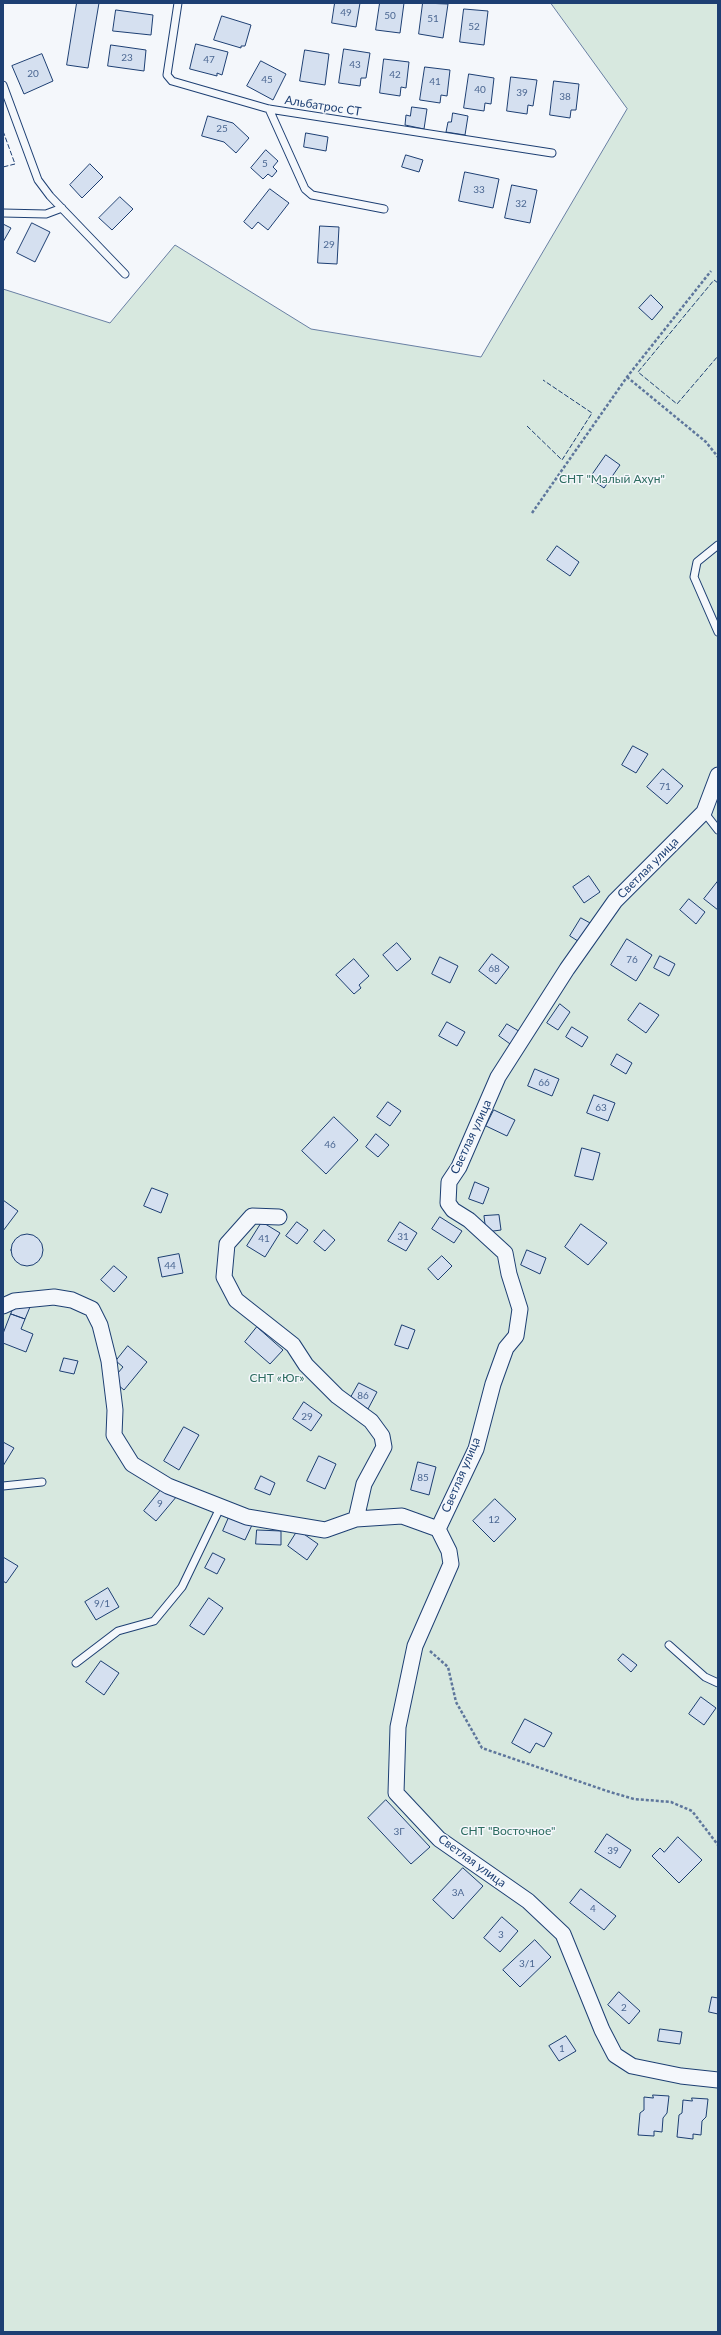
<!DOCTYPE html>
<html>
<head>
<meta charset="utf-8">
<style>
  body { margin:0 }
  #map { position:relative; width:721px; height:2335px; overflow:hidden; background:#f4f7fb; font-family:Lato,sans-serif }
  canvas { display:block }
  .frame { position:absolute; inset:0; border:4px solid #1d3f73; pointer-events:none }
</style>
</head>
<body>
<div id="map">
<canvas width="721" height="2335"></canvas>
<div class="frame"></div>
</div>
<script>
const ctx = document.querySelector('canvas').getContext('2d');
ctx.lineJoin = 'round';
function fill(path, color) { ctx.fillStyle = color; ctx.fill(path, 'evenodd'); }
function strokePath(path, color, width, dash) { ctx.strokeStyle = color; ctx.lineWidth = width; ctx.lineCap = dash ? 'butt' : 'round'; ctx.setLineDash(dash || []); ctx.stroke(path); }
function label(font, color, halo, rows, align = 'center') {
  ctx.font = font + ' Lato,sans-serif'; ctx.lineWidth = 3; ctx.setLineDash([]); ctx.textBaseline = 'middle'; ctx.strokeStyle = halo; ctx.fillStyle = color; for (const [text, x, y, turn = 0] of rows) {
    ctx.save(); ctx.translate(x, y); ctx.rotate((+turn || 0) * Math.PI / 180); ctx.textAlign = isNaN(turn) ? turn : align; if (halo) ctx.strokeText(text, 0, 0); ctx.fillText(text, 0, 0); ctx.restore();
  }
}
const green = new Path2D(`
  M551 3H718V2332H3V289L110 323 175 245 311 329 481 357 627 109Z`);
const building = new Path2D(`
  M77 3H99L88 68 67 65Z
  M335 3H360L356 27 332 23Z
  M380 3H404L400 33 376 30Z
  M423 3 448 4 443 38 419 34Z
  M464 9 488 11 484 45 460 42Z
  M116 10 153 15 151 35 113 31Z
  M222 16 251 25 245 46H241V48L214 40Z
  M196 44 228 52 222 75 217 73V76L190 69Z
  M111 45 146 50 144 71 108 66Z
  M344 49 370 53 366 78H361L360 86 339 83Z
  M305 50 329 54 325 85 300 81Z
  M42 54 53 81 24 94 12 66Z
  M384 59 409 62 406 88 401 87 400 96 380 93Z
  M261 61 286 74 273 100 247 86Z
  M425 67 450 70 447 96 441 95 440 103 420 100Z
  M469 74 494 78 491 104 485 103 484 111 464 108Z
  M511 77 537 80 533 106 528 105 527 114 507 111Z
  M554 81 579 84 576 110H571L570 118 550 115Z
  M412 107 427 109 424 129 405 125 406 115 410 116Z
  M453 113 468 116 465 135 446 132 448 122H451Z
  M208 116 233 123 249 138 236 153 224 142 202 136Z
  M306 133 328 137 326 151 304 147Z
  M266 150 278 161 273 167 277 171 272 177 268 174 263 179 251 168Z
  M406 155 423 160 419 172 402 167Z
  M90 164 103 177 82 198 70 185Z
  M465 172 499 179 493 208 459 201Z
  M512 185 537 190 530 223 505 218Z
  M270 189 289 203 268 230 258 222 252 229 244 222Z
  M120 197 133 209 112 230 99 218Z
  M32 223 50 232 35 262 17 253Z
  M3 224 11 228 3 242Z
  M320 226 339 227 337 264 318 263Z
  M651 295 663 307 652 320 639 308Z
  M606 455 620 465 604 488 590 478Z
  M557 546 579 562 570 576 547 560Z
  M633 746 648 754 636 773 622 765Z
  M663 769 683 786 667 804 647 787Z
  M589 876 600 892 584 903 573 887Z
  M718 881V910L704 899Z
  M689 899 705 912 696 924 680 910Z
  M581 918 592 924 581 943 570 936Z
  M627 939 652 955 636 981 611 965Z
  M397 943 411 959 397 971 383 955Z
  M492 954 509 967 496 984 479 971Z
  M660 956 675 964 669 976 654 968Z
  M440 957 458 966 450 983 432 974Z
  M354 959 369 976 359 985 361 988 354 994 336 975Z
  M640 1003 659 1015 646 1033 628 1020Z
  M560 1004 570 1012 558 1030 547 1023Z
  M447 1022 465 1032 457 1046 439 1036Z
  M507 1024 522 1033 513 1046 499 1036Z
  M572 1027 588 1037 582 1047 566 1037Z
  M617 1054 632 1063 626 1074 611 1065Z
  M535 1069 559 1079 552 1096 528 1086Z
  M594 1095 615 1103 608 1121 587 1113Z
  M388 1102 401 1111 390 1126 377 1117Z
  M494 1110 515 1120 507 1136 486 1126Z
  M334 1117 358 1140 326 1174 302 1151Z
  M376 1134 389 1145 378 1157 366 1147Z
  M582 1148 600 1153 593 1180 575 1176Z
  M475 1182 489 1188 483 1204 469 1199Z
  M152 1188 168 1194 161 1213 144 1206Z
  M3 1200 18 1211 3 1231Z
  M499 1215 501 1230 486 1232 484 1216Z
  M440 1217 462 1231 454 1243 432 1229Z
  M262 1222 280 1233 265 1257 247 1246Z
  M297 1222 308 1230 297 1244 286 1236Z
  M400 1222 417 1233 406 1251 388 1241Z
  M581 1224 607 1243 588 1265 565 1247Z
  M324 1230 335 1240 325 1251 314 1242Z
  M11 1250a16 16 0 1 1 32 0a16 16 0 1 1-32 0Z
  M527 1250 546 1258 540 1274 521 1265Z
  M179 1254 183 1273 162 1277 158 1258Z
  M442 1256 452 1266 438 1280 428 1269Z
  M114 1266 127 1277 114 1292 101 1280Z
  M16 1302 30 1307 25 1319 11 1314Z
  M11 1314 25 1319 21 1329 33 1334 26 1352 3 1343V1334Z
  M402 1325 415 1330 408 1349 395 1345Z
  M257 1327 283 1350 270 1364 245 1342Z
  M128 1346 147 1362 124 1390 112 1380 123 1367 116 1361Z
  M64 1358 78 1361 74 1374 60 1371Z
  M359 1383 377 1392 368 1409 350 1399Z
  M304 1402 322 1415 311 1431 293 1419Z
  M184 1427 199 1435 179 1470 164 1461Z
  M3 1442 14 1448 3 1466Z
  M319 1456 336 1464 325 1489 307 1481Z
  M418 1462 436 1467 429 1495 411 1490Z
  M261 1476 275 1483 270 1495 255 1489Z
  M164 1486 177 1496 156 1521 144 1511Z
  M495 1499 516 1519 494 1542 473 1521Z
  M230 1515 252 1525 245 1540 223 1531Z
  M257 1530 281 1531V1545L256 1544Z
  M298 1530 318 1544 307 1560 288 1546Z
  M213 1553 225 1559 217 1574 205 1568Z
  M3 1557 18 1566 6 1583 3 1581Z
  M108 1588 119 1607 96 1620 85 1602Z
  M209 1598 223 1608 204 1635 190 1626Z
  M623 1654 637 1665 631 1672 618 1660Z
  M101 1661 119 1673 104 1695 86 1682Z
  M701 1697 716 1708 704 1725 689 1714Z
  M525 1719 552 1733 544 1747 536 1743 530 1753 512 1743Z
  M386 1800 430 1847 411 1864 368 1818Z
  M607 1834 631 1850 620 1868 595 1852Z
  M678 1837 702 1860 679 1883 652 1856 660 1848 664 1852Z
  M463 1868 483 1886 453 1919 433 1900Z
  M581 1889 616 1916 604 1930 570 1903Z
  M502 1917 518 1931 500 1952 484 1938Z
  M535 1940 551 1957 520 1987 503 1970Z
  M619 1992 640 2011 629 2024 608 2005Z
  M712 1997 718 1998V2014L709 2012Z
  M660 2029 682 2032 680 2044 658 2041Z
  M566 2036 576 2051 559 2061 549 2046Z
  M653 2095 669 2096 667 2113 663 2118 662 2132 654 2131V2136L638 2135 640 2113 644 2110V2097L653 2098Z
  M692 2098 708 2099 706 2117 702 2121 701 2135 693 2134V2139L677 2137 679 2115 682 2113 683 2100 692 2101Z`);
const path = new Path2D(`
  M627 377 706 442 718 457
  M532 513 627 377 711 271
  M430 1651 448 1667 456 1702 482 1748 610 1792 634 1799 671 1802 692 1811 718 1845`);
const lane = new Path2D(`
  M178 3 167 75 172 81 269 109 552 153
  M3 85 38 180 50 196 125 274
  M269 109 305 189 312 195 384 209
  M3 213 46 214 62 208
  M718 545 697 562 694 577 718 632
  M704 812 718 830
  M3 1486 42 1482
  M669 1645 705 1677 718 1683
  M76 1663 118 1631 154 1621 182 1587 220 1508`);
const street = new Path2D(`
  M718 775 704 812 615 901 567 969 498 1077 459 1167 449 1182 448 1203 453 1210 469 1220 505 1253 509 1274 520 1309 516 1336 506 1348 493 1384 476 1449 438 1529 449 1551 451 1564 415 1646 398 1727 396 1793 439 1839 528 1901 563 1934 602 2030 615 2055 632 2066 681 2076 718 2080
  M279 1217 252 1216 227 1244 224 1277 236 1300 293 1345 306 1365 337 1396 371 1421 382 1436 384 1447 364 1484 356 1519
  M3 1306 14 1301 54 1297 72 1300 92 1309 100 1325 109 1361 115 1410 114 1435 132 1464 168 1486 247 1517 325 1530 356 1519 402 1516 438 1529`);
const fence = new Path2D(`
  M3 131 15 164 3 167
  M718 283 714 280 638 372 677 404 718 356
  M527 426 562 460 592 413 543 380`);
const numberNames = [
  ["49",346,13],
  ["50",390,16],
  ["51",433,19],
  ["52",474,27],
  ["23",127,58],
  ["47",209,60],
  ["43",355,65],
  ["20",33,74],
  ["42",395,75],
  ["45",267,80],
  ["41",435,82],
  ["40",480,90],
  ["39",522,93],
  ["38",565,97],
  ["25",222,129],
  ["5",265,164],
  ["33",479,190],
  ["32",521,204],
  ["29",329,245],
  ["71",665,787],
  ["76",632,960],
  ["68",494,969],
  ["66",544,1083],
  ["63",601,1108],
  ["46",330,1145],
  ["31",403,1237],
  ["41",264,1239],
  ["44",170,1266],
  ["86",363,1396],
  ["29",307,1417],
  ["85",423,1478],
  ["9",160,1504],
  ["12",494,1520],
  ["9/1",102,1604],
  ["3Г",399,1832],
  ["39",613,1851],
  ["3А",458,1893],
  ["4",593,1909],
  ["3",501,1935],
  ["3/1",527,1964],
  ["2",624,2008],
  ["1",562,2049]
];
const streetNames = [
  ["Альбатрос СТ",323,106,9],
  ["Светлая улица",648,868,-45],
  ["Светлая улица",471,1137,-65],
  ["Светлая улица",461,1475,-67],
  ["Светлая улица",472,1861,36]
];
const parkNames = [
  ["СНТ \"Малый Ахун\"",612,479],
  ["СНТ «Юг»",277,1378],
  ["СНТ \"Восточное\"",508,1831]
];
fill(green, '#d7e8df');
strokePath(green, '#687fa3', 1);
fill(building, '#d5e0f0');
strokePath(building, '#1d3f73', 1);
strokePath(lane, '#1d3f73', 9);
strokePath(street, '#1d3f73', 17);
strokePath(path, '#5e769c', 2.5, [3, 2]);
strokePath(lane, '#f4f7fb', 7);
strokePath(street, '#f4f7fb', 15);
strokePath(fence, '#1d3f73', 1, [5, 2]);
label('10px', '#4b6792', null, numberNames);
label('12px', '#1d3f73', '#f4f7fb', streetNames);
label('12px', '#2c6c60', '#f4f7fb', parkNames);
</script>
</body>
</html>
